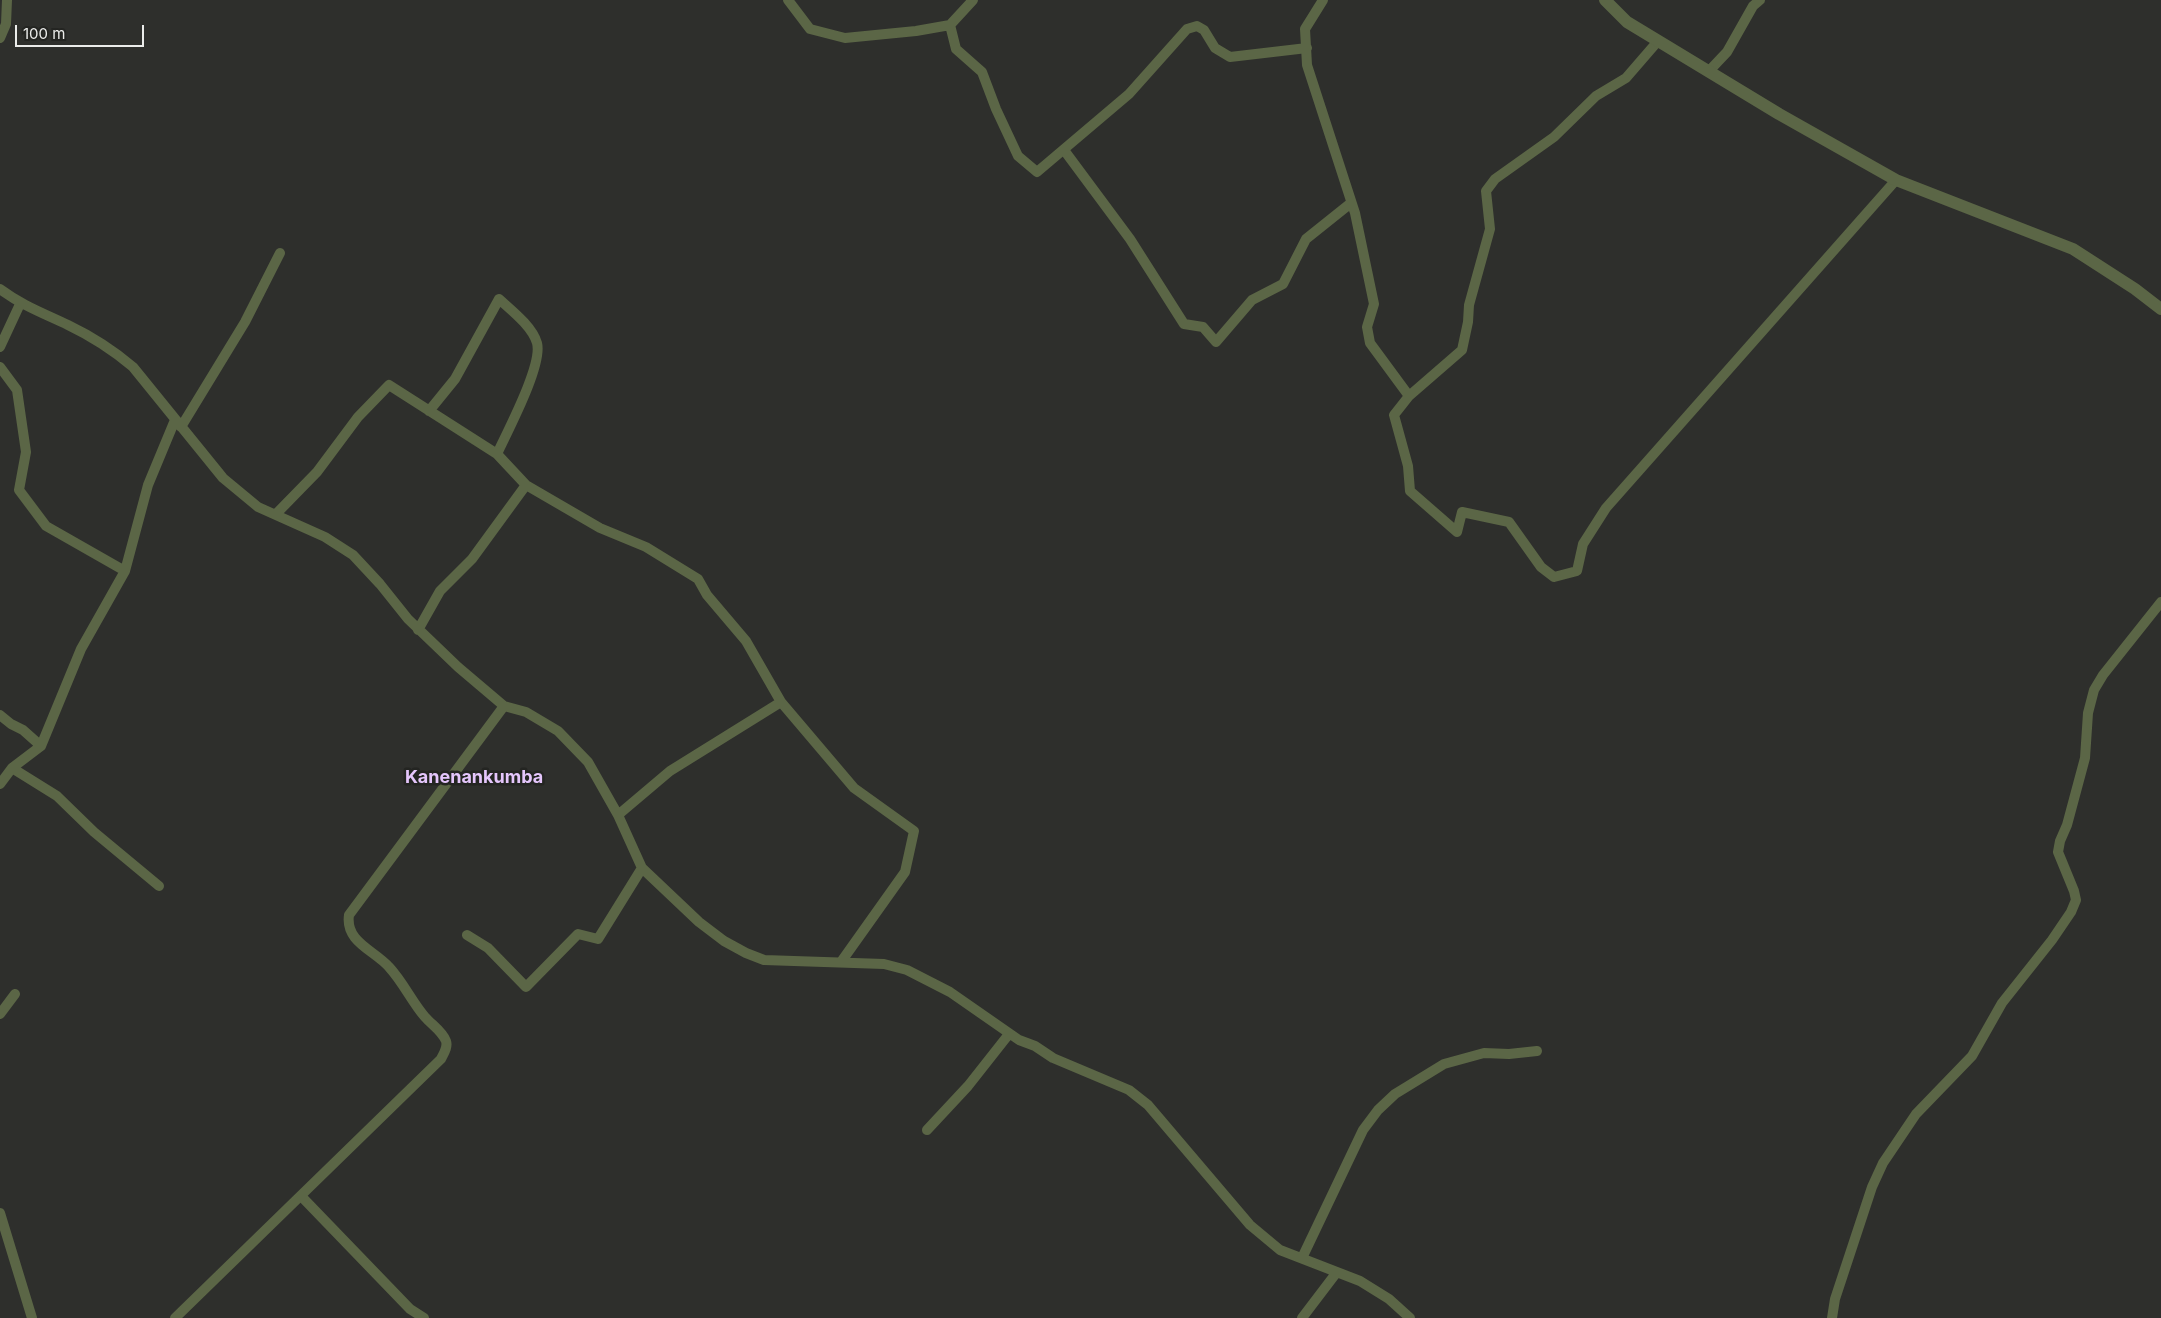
<!DOCTYPE html>
<html>
<head>
<meta charset="utf-8">
<style>
  body { margin:0 }
  #map { position:relative; width:2161px; height:1318px; overflow:hidden; background:#2e2f2c; font-family:Inter,sans-serif }
  canvas { display:block }
  .scale { position:absolute; left:15px; top:25px; width:129px; height:22px; box-sizing:border-box; border:2px solid #ebecea; border-top:0; padding-left:6px; font-size:15px; line-height:18px; white-space:nowrap; color:#ebecea; -webkit-text-stroke:4px #242522; paint-order:stroke }
</style>
</head>
<body>
<div id="map">
<canvas width="2161" height="1318"></canvas>
<div class="scale">100 m</div>
</div>
<script>
const ctx = document.querySelector('canvas').getContext('2d');
ctx.lineJoin = 'round';
function strokePath(path, color, width, dash) { ctx.strokeStyle = color; ctx.lineWidth = width; ctx.lineCap = dash ? 'butt' : 'round'; ctx.setLineDash(dash || []); ctx.stroke(path); }
function label(font, color, halo, rows, align = 'center') {
  ctx.font = font + ' Inter,sans-serif'; ctx.lineWidth = 5; ctx.setLineDash([]); ctx.textBaseline = 'middle'; ctx.strokeStyle = halo; ctx.fillStyle = color; for (const [text, x, y, turn = 0] of rows) {
    ctx.save(); ctx.translate(x, y); ctx.rotate((+turn || 0) * Math.PI / 180); ctx.textAlign = isNaN(turn) ? turn : align; if (halo) ctx.strokeText(text, 0, 0); ctx.fillText(text, 0, 0); ctx.restore();
  }
}
const minor = new Path2D(`
  M788 0 810 29 845 38 916 31 950 25 973 0
  M1323 0 1305 29 1307 65 1355 213 1374 304 1367 327 1370 343 1409 396
  M950 25 956 49 982 72 996 109 1018 156 1037 172 1129 94 1187 29 1197 26 1204 30 1215 48 1230 57 1307 48
  M0 38 6 24 7 0
  M1658 41 1626 78 1596 96 1554 137 1495 179 1486 191 1490 229 1469 305 1468 322 1462 350 1409 396 1394 415 1408 466 1410 491 1457 532 1462 512 1509 522 1541 567 1554 577 1577 571 1583 544 1606 508 1896 180
  M1709 71 1727 52 1753 6 1760 0
  M1064 150 1130 239 1184 324 1203 327 1216 342 1252 300 1283 284 1306 239 1351 203
  M0 289C23 306 43 313 68 325 91 336 113 350 133 367L223 478 258 507 325 537 353 555 380 584 408 619 458 667 504 706 526 712 558 731 588 762 618 815 642 868 699 922 724 941 746 953 764 960 884 964 907 970 950 992 1019 1040 1035 1046 1053 1058 1129 1090 1148 1105 1250 1225 1280 1250 1360 1281 1389 1299 1410 1318
  M0 347 20 304
  M0 367 17 390 26 452 19 490 46 526 125 571
  M181 427 245 322 280 253
  M526 485 600 528 646 547 698 579 707 595 746 641 781 702 670 771 618 815
  M276 514 317 472 358 417 389 385 497 454
  M418 630 440 591 472 559 526 485 497 454C507 432 543 365 537 343 532 326 511 310 499 299L455 379 429 411
  M781 702 854 788 914 831 905 872 841 962
  M0 715 11 724 23 730 41 746
  M12 768 57 796 94 832 159 886
  M0 784 12 768 41 746 81 649 125 571 148 485 175 420
  M467 935 488 948 526 987 578 934 598 939 642 868
  M0 1014 15 994
  M927 1130 968 1086 1009 1034
  M301 1196 410 1309 424 1318
  M0 1213 32 1318
  M1302 1258 1363 1130 1378 1110 1395 1094 1444 1064 1484 1053 1509 1054 1537 1051
  M175 1318 441 1059C444 1053 448 1047 446 1041 442 1031 432 1025 425 1017 412 1002 403 982 389 967 374 950 345 942 349 915L504 706
  M1302 1318 1337 1272
  M1832 1318 1835 1299 1872 1187 1883 1163 1916 1114 1972 1056 2002 1003 2052 940 2071 912 2076 900 2074 891 2058 852 2060 841 2067 825 2085 758 2088 713 2094 690 2103 675 2161 602`);
const tertiary = new Path2D(`
  M1605 0 1627 22 1779 114 1896 180 2073 249 2135 289 2161 309`);
const quarterNames = [
  ["Kanenankumba",474,778]
];
strokePath(minor, '#5b6646', 10);
strokePath(tertiary, '#5b6646', 12);
label('bold 18px', '#e5c6fc', '#242522', quarterNames);
</script>
</body>
</html>
